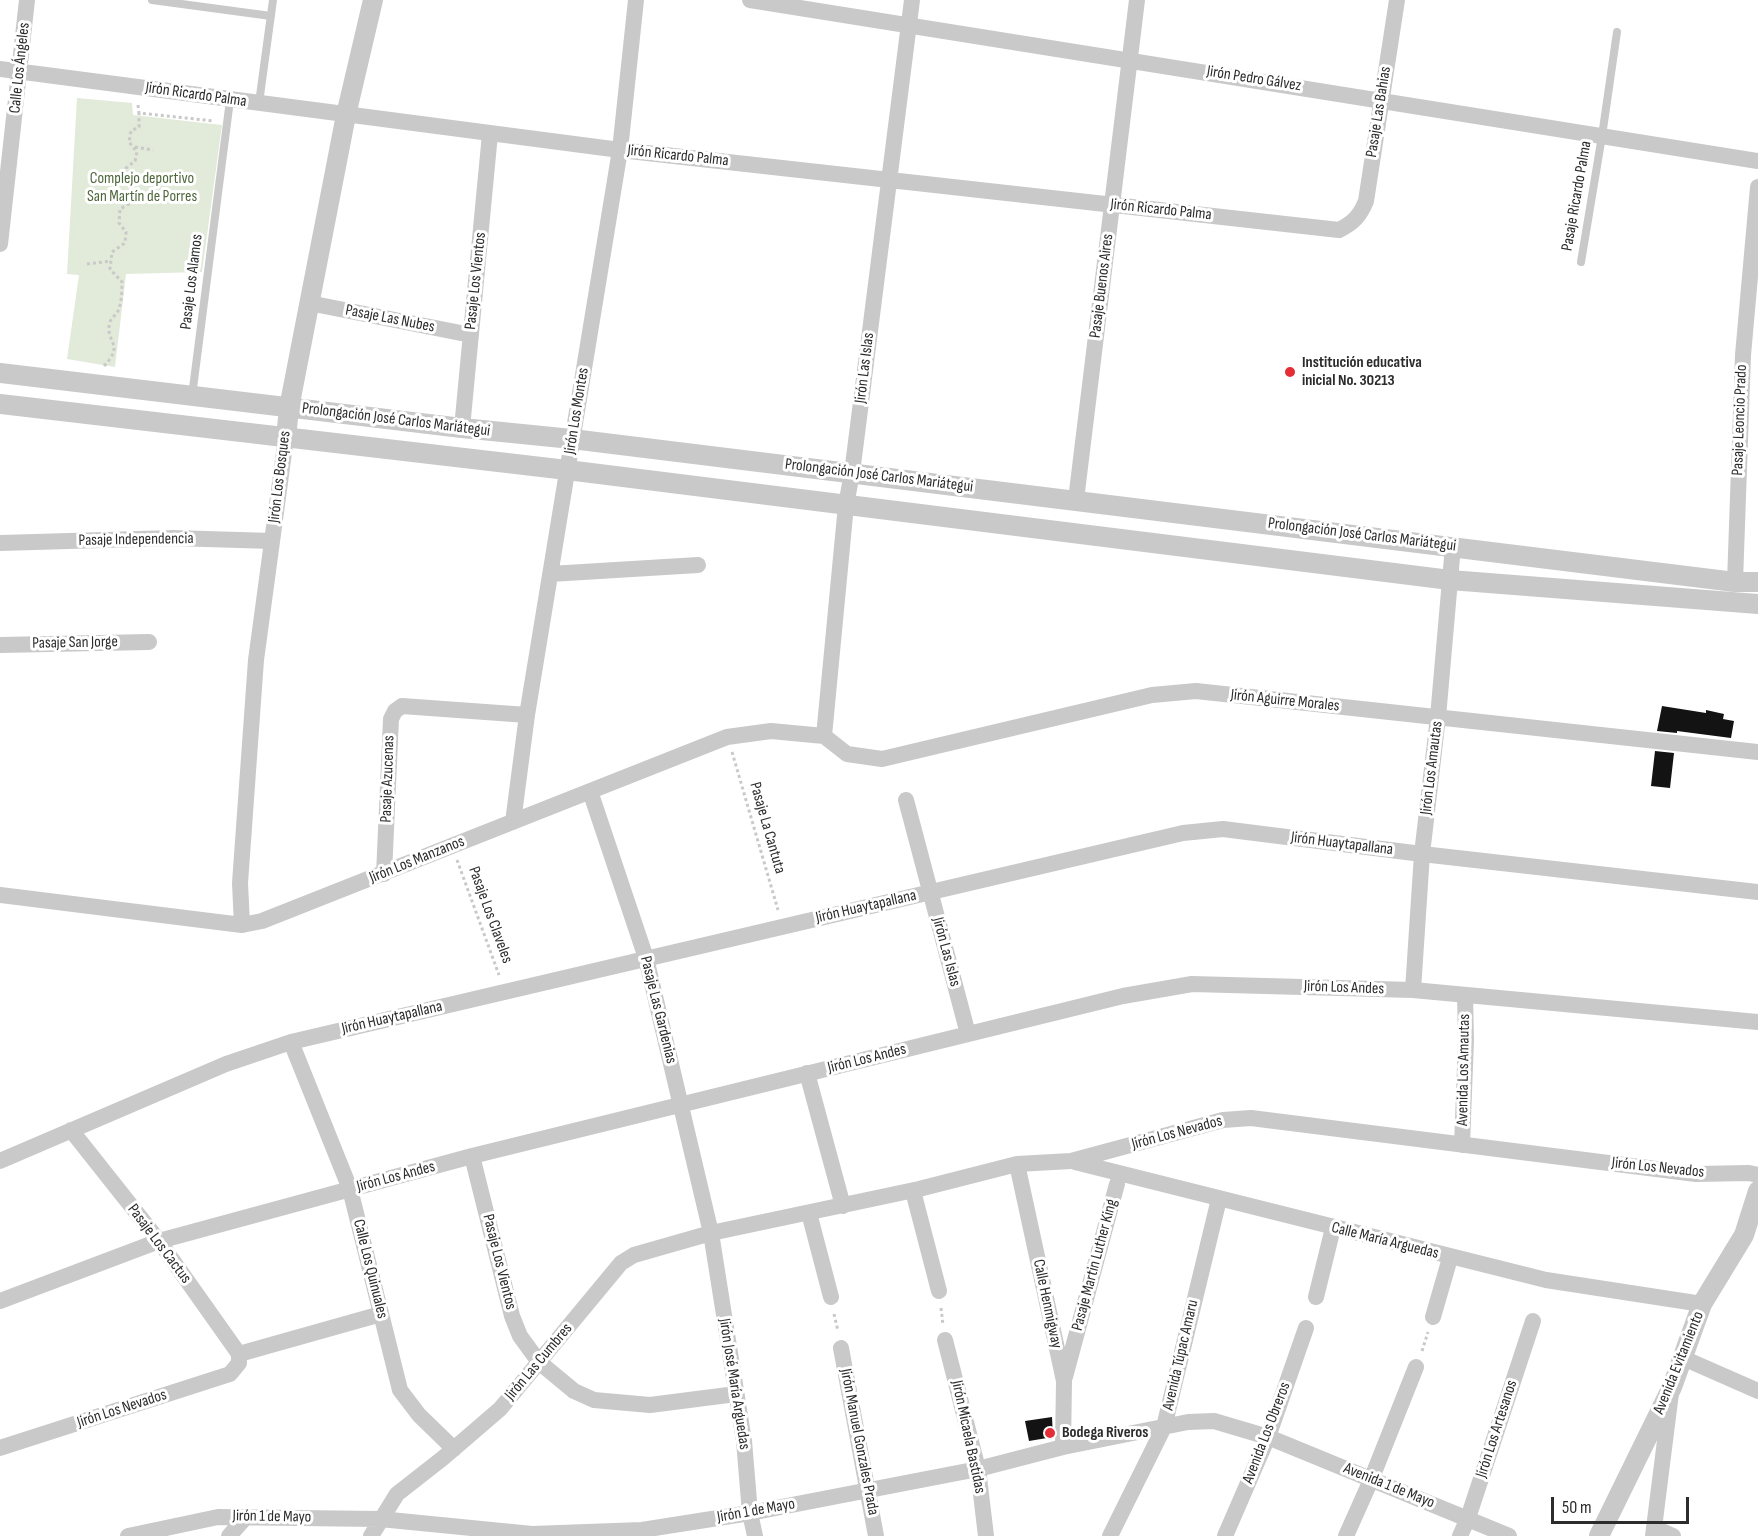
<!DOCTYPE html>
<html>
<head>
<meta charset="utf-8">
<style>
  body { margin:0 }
  #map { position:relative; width:1758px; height:1536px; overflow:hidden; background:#fff; font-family:"Sofia Sans Condensed",sans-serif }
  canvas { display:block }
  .scale { position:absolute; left:1551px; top:1497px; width:138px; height:27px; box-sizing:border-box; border:3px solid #2c2c2c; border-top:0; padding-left:8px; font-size:18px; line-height:21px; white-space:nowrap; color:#2c2c2c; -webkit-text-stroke:4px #fff; paint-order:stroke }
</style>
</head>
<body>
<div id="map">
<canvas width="1758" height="1536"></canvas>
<div class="scale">50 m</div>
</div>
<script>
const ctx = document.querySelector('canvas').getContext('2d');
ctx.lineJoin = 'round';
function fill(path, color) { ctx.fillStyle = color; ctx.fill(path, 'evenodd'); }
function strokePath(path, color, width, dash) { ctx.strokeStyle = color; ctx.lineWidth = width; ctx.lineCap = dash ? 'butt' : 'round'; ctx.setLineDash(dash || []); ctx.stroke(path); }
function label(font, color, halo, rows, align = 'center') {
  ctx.font = font + ' "Sofia Sans Condensed",sans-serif'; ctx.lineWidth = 6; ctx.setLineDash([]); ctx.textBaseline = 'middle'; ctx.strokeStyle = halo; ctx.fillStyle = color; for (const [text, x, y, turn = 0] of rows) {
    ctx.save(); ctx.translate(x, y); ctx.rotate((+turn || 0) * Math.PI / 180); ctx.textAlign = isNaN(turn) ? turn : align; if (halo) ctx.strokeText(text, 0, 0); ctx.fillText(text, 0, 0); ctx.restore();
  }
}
const green = new Path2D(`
  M77 98 132 103 133 115 222 125 202 272 126 274 115 367 67 359 79 275 67 274Z`);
const building = new Path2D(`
  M1662 706 1706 713V710L1724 714 1723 719 1734 721 1731 738 1677 731V733L1657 731Z
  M1655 751 1674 753 1670 788 1651 786Z
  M1052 1417 1053 1437 1029 1441 1025 1421Z`);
const path = new Path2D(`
  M138 105 139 113 214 121
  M135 147 153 150
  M87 264 111 261
  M104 366C126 343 104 343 110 322 111 318 116 315 118 311 122 302 122 291 122 282L110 269 112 252 125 243 126 232 119 223 120 209 131 203 132 190 124 180 126 168 135 161 137 152 129 142 131 131 139 127V113
  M732 752 778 910
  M457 860 499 975
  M941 1308 943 1325
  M834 1314 838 1331
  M1422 1351 1428 1332`);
const service = new Path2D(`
  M152 0 271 16
  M259 103 273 0
  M1581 262 1602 136 1617 32
  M192 396 230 100`);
const minor = new Path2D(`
  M750 0 1758 161
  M0 69 620 150 1339 230C1353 223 1360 216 1366 201L1397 0
  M0 244 27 0
  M309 303 471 335
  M462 428 490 134
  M1076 500 1137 0
  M0 543 173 538 272 541
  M550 574 698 565
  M1735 582 1743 355 1758 187
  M0 645 149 642
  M824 736 847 754 882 759 1152 695 1196 691 1758 752
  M824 736 846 505 852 473 912 0
  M590 791 646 958 711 1233 744 1441 750 1513 755 1536
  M906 800 968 1034
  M513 822 527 715 620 150 636 0
  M384 874 391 719 395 711 402 706 527 715
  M0 895 242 925 262 921 727 737 771 731 824 736
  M242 925 240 883 256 660 286 438
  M1413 990 1422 854 1438 717 1453 546
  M291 1042 350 1189 400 1390 419 1415 454 1449
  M807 1073 843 1206
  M1462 1145 1466 1040 1465 995
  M472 1156 512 1316 520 1336 539 1362 574 1391 594 1400 650 1405 736 1394
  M0 1161 226 1064 291 1042 1183 833 1223 829 1422 854 1758 892
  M1075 1162 1546 1280 1702 1304
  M1017 1164 1064 1381 1063 1447
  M913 1191 939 1291
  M809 1213 831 1297
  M1316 1297 1333 1228
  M0 1301 159 1241 472 1156 1123 996 1192 984 1413 990 1758 1022
  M1433 1317 1450 1258
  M945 1340 978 1469 986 1536
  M841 1348 876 1536
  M239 1354 381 1314
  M1683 1358 1758 1391
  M1065 1377 1117 1184
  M0 1448 230 1374 239 1363V1354L159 1241 71 1130
  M1655 1528 1673 1536
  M128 1536 218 1517 380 1519 532 1534 642 1530 750 1513 978 1469 1063 1447 1188 1422 1214 1421 1268 1437 1509 1536
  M229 1536 246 1517
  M371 1536 397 1494 443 1458 500 1409 621 1263 634 1255 711 1233 919 1189 1017 1164 1071 1161 1223 1120 1251 1118 1696 1174 1749 1173 1758 1175
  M1110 1536 1164 1427 1219 1199
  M1225 1536 1268 1437 1306 1328
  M1346 1536 1371 1480 1416 1367
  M1460 1536 1468 1518 1533 1321
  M1653 1536 1671 1393`);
const tertiary = new Path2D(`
  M0 373 462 428 572 439 1735 582H1758
  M0 404 567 470 1450 580 1758 604
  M286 438 289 408 346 115 373 0
  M1599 1536 1672 1387 1702 1304 1744 1235 1758 1191`);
const markers = [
  [1290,372,6,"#e52d37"],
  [1050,1433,6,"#e52d37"]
];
const streetNames = [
  ["Calle Los Ángeles",20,68,-84],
  ["Jirón Pedro Gálvez",1254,79,9],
  ["Jirón Ricardo Palma",196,95,8],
  ["Pasaje Las Bahias",1379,112,-81],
  ["Jirón Ricardo Palma",678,156,6],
  ["Pasaje Ricardo Palma",1577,196,-80],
  ["Jirón Ricardo Palma",1161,210,6],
  ["Pasaje Los Vientos",476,281,-84],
  ["Pasaje Los Alamos",192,282,-83],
  ["Pasaje Buenos Aires",1102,286,-83],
  ["Pasaje Las Nubes",390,319,11],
  ["Jirón Las Islas",865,368,-83],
  ["Jirón Los Montes",577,411,-81],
  ["Prolongación José Carlos Mariátegui",396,420,7],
  ["Pasaje Leoncio Prado",1740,420,-88],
  ["Prolongación José Carlos Mariátegui",879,476,7],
  ["Jirón Los Bosques",280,477,-83],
  ["Prolongación José Carlos Mariátegui",1362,535,7],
  ["Pasaje Independencia",136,540,-1],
  ["Pasaje San Jorge",75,643,-1],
  ["Jirón Aguirre Morales",1285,701,6],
  ["Jirón Los Amautas",1432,768,-83],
  ["Pasaje Azucenas",388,779,-88],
  ["Pasaje La Cantuta",767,828,74],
  ["Jirón Huaytapallana",1342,844,7],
  ["Jirón Los Manzanos",417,860,-22],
  ["Jirón Huaytapallana",866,907,-13],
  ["Pasaje Los Claveles",490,915,70],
  ["Jirón Las Islas",946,952,75],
  ["Jirón Los Andes",1344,988,2],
  ["Pasaje Las Gardenias",658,1010,76],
  ["Jirón Huaytapallana",392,1018,-13],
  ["Jirón Los Andes",867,1059,-14],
  ["Avenida Los Amautas",1464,1070,-89],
  ["Jirón Los Nevados",1177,1133,-15],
  ["Jirón Los Nevados",1658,1168,6],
  ["Jirón Los Andes",396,1177,-15],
  ["Calle María Arguedas",1385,1241,14],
  ["Pasaje Los Cactus",159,1244,53],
  ["Pasaje Los Vientos",499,1262,76],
  ["Pasaje Martin Luther King",1095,1265,-75],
  ["Calle Los Quinuales",370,1269,76],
  ["Calle Henmigway",1047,1304,78],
  ["Avenida Túpac Amaru",1181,1355,-77],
  ["Jirón Las Cumbres",539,1362,-50],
  ["Avenida Evitamiento",1679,1363,-68],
  ["Jirón José María Arguedas",734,1384,81],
  ["Jirón Los Nevados",122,1409,-18],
  ["Jirón Los Artesanos",1497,1429,-72],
  ["Avenida Los Obreros",1267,1433,-69],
  ["Jirón Micaela Bastidas",968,1437,78],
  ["Jirón Manuel Gonzales Prada",859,1442,79],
  ["Avenida 1 de Mayo",1389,1486,22],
  ["Jirón 1 de Mayo",756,1511,-10],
  ["Jirón 1 de Mayo",272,1517,1]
];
const parkNames = [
  ["Complejo deportivo",142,179],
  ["San Martín de Porres",142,197]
];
const poiNames = [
  ["Institución educativa",1302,363],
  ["inicial No. 30213",1302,381],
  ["Bodega Riveros",1062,1433]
];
fill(green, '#e2ead9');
fill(building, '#131313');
strokePath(path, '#c9c9c9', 3, [3, 3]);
strokePath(service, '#c9c9c9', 8);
strokePath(minor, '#c9c9c9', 16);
strokePath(tertiary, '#c9c9c9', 20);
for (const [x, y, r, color] of markers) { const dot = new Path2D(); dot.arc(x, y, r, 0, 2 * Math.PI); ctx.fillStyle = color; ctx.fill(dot); strokePath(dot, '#fff', 2); }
label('16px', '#2c2c2c', '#fff', streetNames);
label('16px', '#4e673a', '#fff', parkNames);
label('bold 16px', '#2c2c2c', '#fff', poiNames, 'left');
</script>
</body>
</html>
